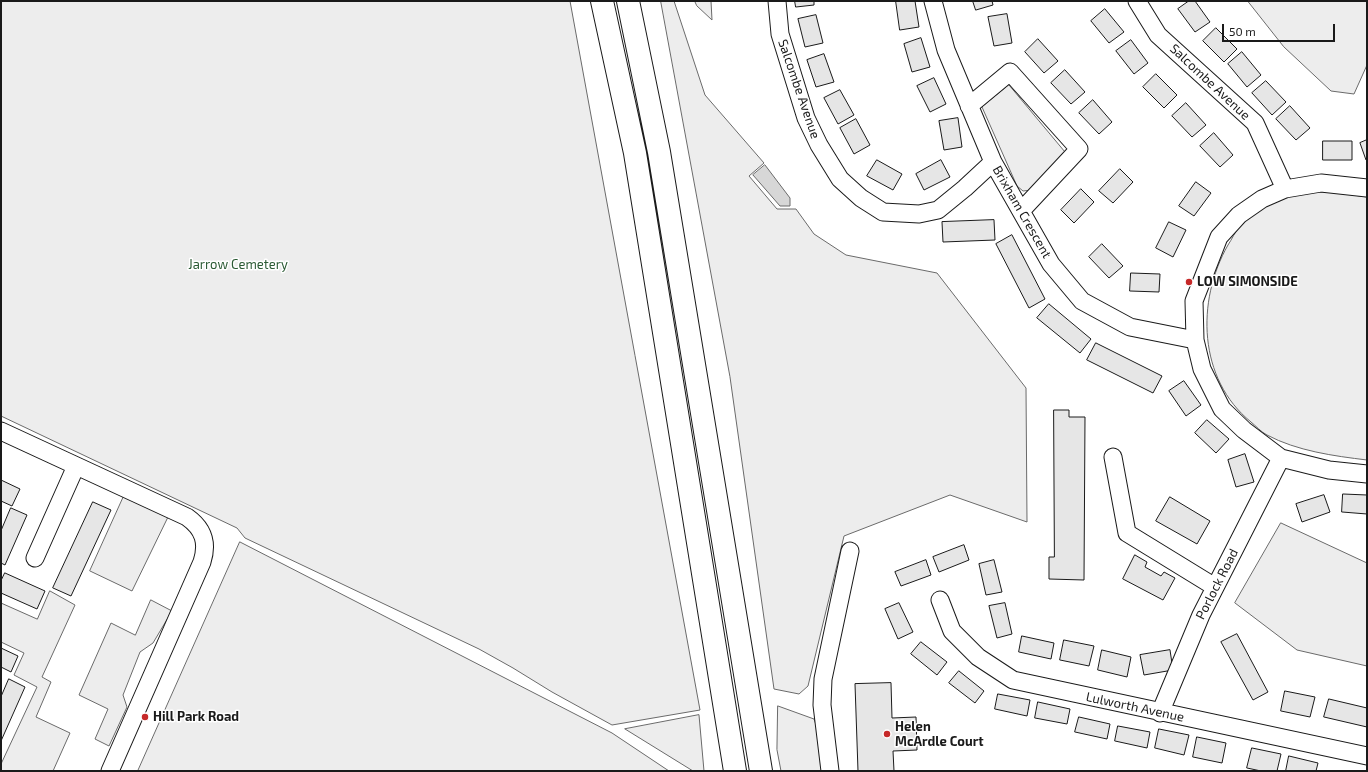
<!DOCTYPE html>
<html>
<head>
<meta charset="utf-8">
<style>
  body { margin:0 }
  #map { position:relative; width:1368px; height:772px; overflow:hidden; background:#fff; font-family:"Exo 2",sans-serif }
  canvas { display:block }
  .frame { position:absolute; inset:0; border:2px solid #1a1a1a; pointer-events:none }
  .scale { position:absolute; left:1222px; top:24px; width:113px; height:18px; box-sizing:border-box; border:2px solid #1a1a1a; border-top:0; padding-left:5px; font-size:12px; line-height:14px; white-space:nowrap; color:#1a1a1a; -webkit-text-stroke:3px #fff; paint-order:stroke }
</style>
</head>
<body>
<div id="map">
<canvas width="1368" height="772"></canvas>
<div class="frame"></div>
<div class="scale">50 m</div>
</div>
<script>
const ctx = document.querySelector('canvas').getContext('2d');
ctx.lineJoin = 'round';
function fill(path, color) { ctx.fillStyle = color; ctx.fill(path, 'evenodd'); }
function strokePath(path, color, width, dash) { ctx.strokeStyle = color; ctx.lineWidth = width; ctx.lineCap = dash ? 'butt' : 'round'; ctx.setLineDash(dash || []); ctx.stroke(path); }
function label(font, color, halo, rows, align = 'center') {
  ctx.font = font + ' "Exo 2",sans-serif'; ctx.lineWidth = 3; ctx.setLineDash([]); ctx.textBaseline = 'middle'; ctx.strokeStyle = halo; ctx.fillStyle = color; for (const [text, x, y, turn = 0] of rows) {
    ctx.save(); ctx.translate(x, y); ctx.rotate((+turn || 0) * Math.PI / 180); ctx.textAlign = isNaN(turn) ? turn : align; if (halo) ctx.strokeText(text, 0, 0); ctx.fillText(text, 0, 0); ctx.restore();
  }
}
const green = new Path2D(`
  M1 1H570L700 710 612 725 552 692 513 668 479 649 245 538 237 528 1 416Z
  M661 1H674L705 95 764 163 749 176 777 209H796L814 234 846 255 937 273 1026 388 1027 522 950 495 844 536 808 686 799 694 774 689 730 377Z
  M695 1H711L712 20 697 6Z
  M1248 1H1367V65L1354 94 1331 91 1284 47Z
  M1009 85 1065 152 1032 190 1023 191 1017 186 982 107Z
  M1333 192 1367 197V460C1334 456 1297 451 1267 435 1261 432 1256 426 1251 422 1198 379 1196 301 1228 245 1232 239 1235 232 1239 227 1252 212 1277 198 1296 194 1308 191 1321 192 1333 192Z
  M124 496 168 517 132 591 90 571Z
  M1281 523 1367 563V666L1297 650 1235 603Z
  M240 542 612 733 669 771H138Z
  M50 591 75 605 42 677 51 682 36 717 70 733 53 771H1V764L37 687 14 675 24 653 1 642V603L37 619Z
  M151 600 172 611 153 643 140 652 123 695 127 707 109 746 95 739 108 709 79 695 111 623 135 635Z
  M778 706 814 719 818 730 822 771H781L777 750Z
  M699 715 704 771H693L625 729Z`);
const water = new Path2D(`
  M765 165 790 198V206H780L753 175Z`);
const building = new Path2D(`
  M795 1H814V5L796 7Z
  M896 1H915L919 27 900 30Z
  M973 1H992L993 5 976 10Z
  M1189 1H1195L1210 22 1195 32 1178 9Z
  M1105 9 1124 32 1109 43 1091 21Z
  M1007 14 1012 43 994 46 988 17Z
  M816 15 823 43 805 47 798 19Z
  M1216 28 1237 49 1224 62 1203 41Z
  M921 38 930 67 912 72 904 44Z
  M1038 39 1058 61 1044 73 1025 52Z
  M1131 40 1148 63 1134 74 1116 51Z
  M1242 52 1261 75 1247 87 1228 64Z
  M824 54 834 82 816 87 807 60Z
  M1065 70 1085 92 1071 104 1051 83Z
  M1156 74 1177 95 1164 108 1143 87Z
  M934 78 946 104 930 112 917 86Z
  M1266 81 1286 102 1272 115 1252 93Z
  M840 90 854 115 838 124 824 98Z
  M1093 100 1112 122 1099 134 1079 113Z
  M1186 103 1206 125 1192 137 1172 116Z
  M1290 106 1310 128 1296 140 1276 119Z
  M958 118 962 147 944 150 939 121Z
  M856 119 870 145 854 154 840 128Z
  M1214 133 1233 155 1220 167 1200 146Z
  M1367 140V160H1366L1360 143Z
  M1323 141H1352V160H1323Z
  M877 160 902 174 893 190 867 176Z
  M941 160 950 177 924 190 916 174Z
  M1120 169 1133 182 1113 203 1099 191Z
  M1196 182 1211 193 1194 216 1179 206Z
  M1081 189 1094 202 1074 223 1061 210Z
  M994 220 995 240 943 242 942 222Z
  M1169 222 1186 230 1173 257 1156 248Z
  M1012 235 1045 299 1029 308 996 244Z
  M1102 244 1123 266 1109 278 1089 257Z
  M1131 273 1160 274 1159 292 1130 291Z
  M1049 304 1091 339 1080 353 1037 318Z
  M1096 343 1162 376 1153 393 1087 360Z
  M1184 381 1201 405 1186 416 1169 391Z
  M1054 410H1069V417H1085L1084 580 1049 579V557H1054Z
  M1207 420 1229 439 1216 453 1195 433Z
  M1245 454 1254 482 1236 487 1228 460Z
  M1 480 20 489 12 506 1 501Z
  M1343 494 1367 495V514L1342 512Z
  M1324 495 1330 512 1302 522 1296 504Z
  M1170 497 1210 521 1197 544 1156 521Z
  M93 502 111 510 71 596 53 588Z
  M11 508 27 515 5 565 1 563V531Z
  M964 545 969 560 939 572 933 557Z
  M1135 555 1147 562 1145 567 1161 576 1164 572 1175 578 1163 600 1123 579Z
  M926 560 931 575 901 586 895 572Z
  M994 560 1002 592 986 595 979 564Z
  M5 573 45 591 37 609 1 593V581Z
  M899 603 913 632 898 639 885 609Z
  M1005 603 1012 634 997 638 989 606Z
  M1237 634 1268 692 1253 700 1221 642Z
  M1022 636 1054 643 1051 659 1019 652Z
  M1064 640 1094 646 1089 666 1060 660Z
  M921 642 947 662 937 675 911 654Z
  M1 648 18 656 11 672 1 667Z
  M1102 650 1131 657 1127 677 1098 670Z
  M1170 650 1173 670 1144 675 1140 655Z
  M959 671 984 691 975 703 949 683Z
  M9 679 25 687 1 741V697Z
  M891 683 892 718 916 717 917 750 893 751 894 771H858L855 684Z
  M1285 691 1315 697 1310 717 1281 711Z
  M998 694 1030 700 1027 716 995 709Z
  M1329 699 1367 708V727L1324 717Z
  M1038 702 1070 709 1067 724 1035 718Z
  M1079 717 1110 724 1107 739 1075 732Z
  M1118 726 1150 732 1147 748 1115 741Z
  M1159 729 1189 735 1184 755 1155 748Z
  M1197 737 1226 743 1222 763 1193 757Z
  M1252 748 1281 754 1277 771H1261L1247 768Z
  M1289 756 1318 763 1316 771H1286Z`);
const minor = new Path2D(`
  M777 1 780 34 806 118 819 145 840 179 861 198 883 212 919 214 938 210 965 188 993 162
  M933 1 946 50 993 162 1051 264 1082 301 1130 327 1195 340
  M1137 1 1158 35 1255 123 1285 189
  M969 106 1010 72 1079 149 1021 211
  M1367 188 1321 183 1285 189 1262 199 1239 215 1219 237 1194 301 1195 340 1202 369 1222 409 1244 430 1281 458 1329 470 1367 474
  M1 431 187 517C204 529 208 543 202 562L110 771
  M1113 457 1127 533 1215 587
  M35 558 76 466
  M940 600 952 631 978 657 1013 680 1367 756
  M1160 713 1201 615 1281 458
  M830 771 822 705 823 679 850 551`);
const highway = new Path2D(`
  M602 1 635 153 735 771
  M628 1 659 152 761 771`);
const markers = [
  [1189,282,4,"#c62828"],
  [145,717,4,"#c62828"],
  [887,734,4,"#c62828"]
];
const streetNames = [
  ["Salcombe Avenue",1210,82,43],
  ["Salcombe Avenue",799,89,71],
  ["Brixham Crescent",1022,212,60],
  ["Porlock Road",1217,584,-63],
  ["Lulworth Avenue",1135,707,12]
];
const parkNames = [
  ["Jarrow Cemetery",238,265]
];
const poiNames = [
  ["LOW SIMONSIDE",1197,282],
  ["Hill Park Road",153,717],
  ["Helen",895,727],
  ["McArdle Court",895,742]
];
fill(green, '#ededed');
strokePath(green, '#6a6a6a', 1);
fill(water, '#d7d7d7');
strokePath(water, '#6a6a6a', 1);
fill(building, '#e6e6e6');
strokePath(building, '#1a1a1a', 1);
strokePath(minor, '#1a1a1a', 19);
strokePath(highway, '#1a1a1a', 24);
strokePath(minor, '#fff', 17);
strokePath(highway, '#fff', 22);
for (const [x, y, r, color] of markers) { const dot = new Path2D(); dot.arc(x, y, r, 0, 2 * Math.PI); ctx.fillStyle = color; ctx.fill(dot); strokePath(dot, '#fff', 1.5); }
label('13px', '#1a1a1a', '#fff', streetNames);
label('13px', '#2b5a34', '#fff', parkNames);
label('bold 13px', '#1a1a1a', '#fff', poiNames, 'left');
</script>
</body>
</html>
